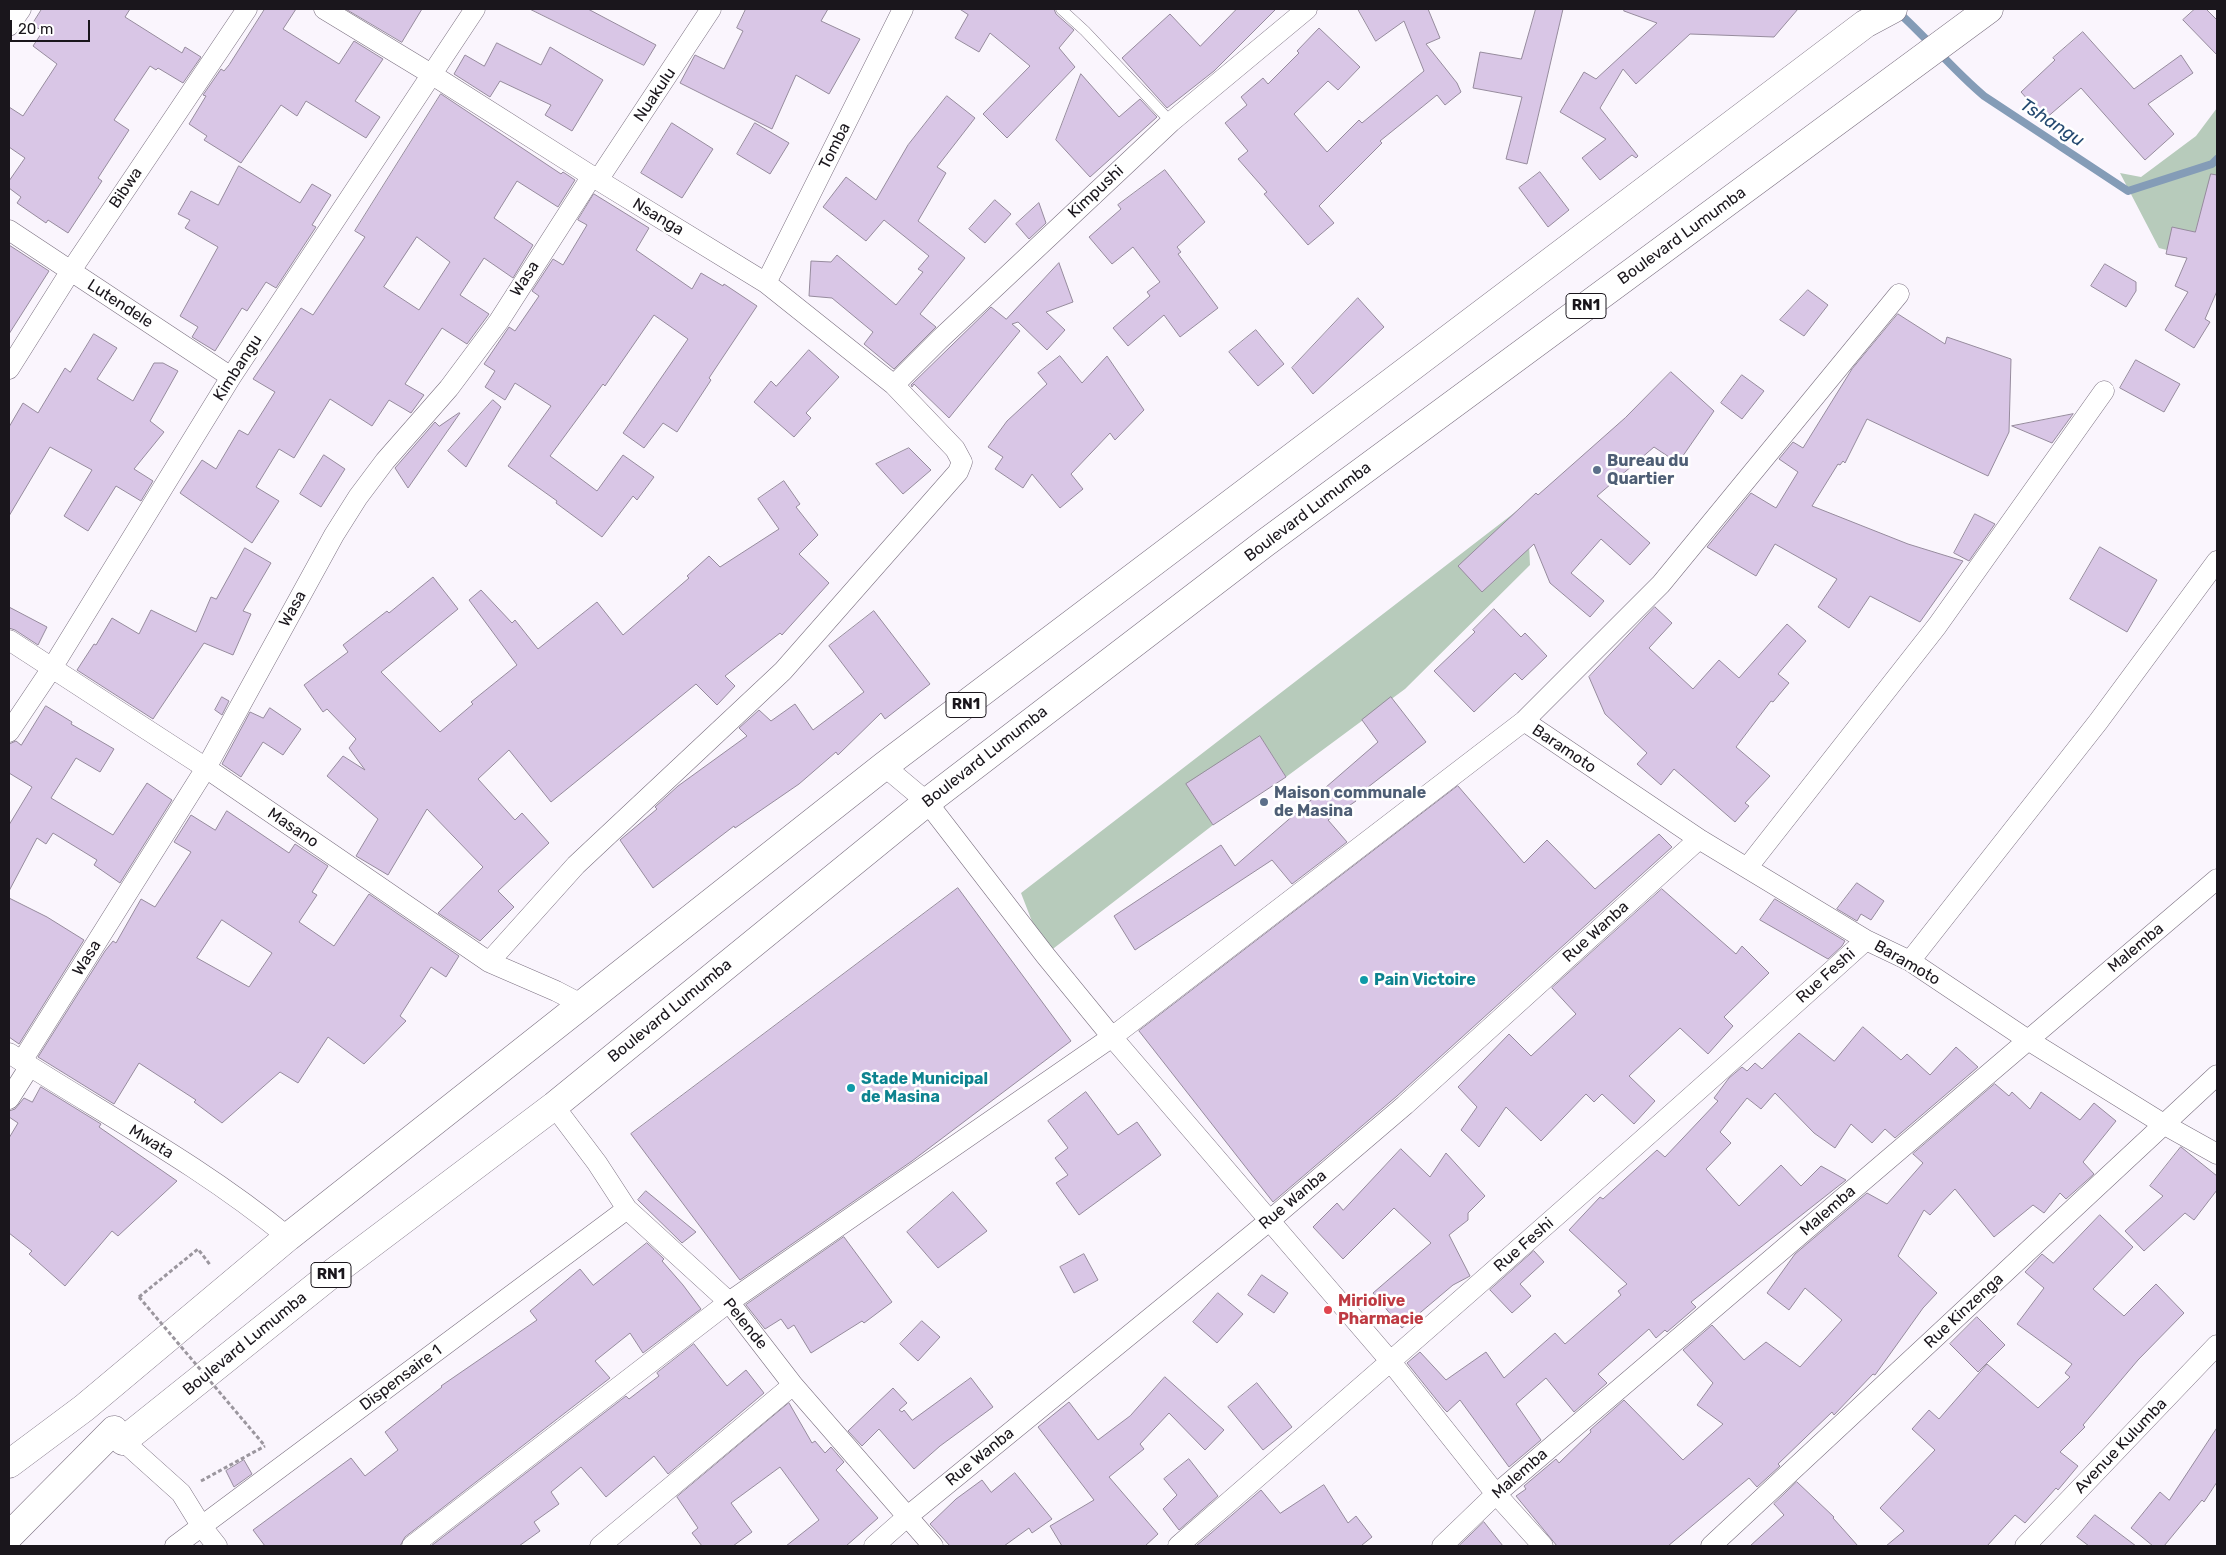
<!DOCTYPE html>
<html>
<head>
<meta charset="utf-8">
<style>
  body { margin:0 }
  #map { position:relative; width:2226px; height:1555px; overflow:hidden; background:#faf5fd; font-family:Rubik,sans-serif }
  canvas { display:block }
  .frame { position:absolute; inset:0; border:10px solid #1a161c; pointer-events:none }
  .scale { position:absolute; left:10px; top:20px; width:80px; height:22px; box-sizing:border-box; border:2px solid #1a161c; border-top:0; padding-left:6px; font-size:15px; line-height:18px; white-space:nowrap; color:#1a161c; -webkit-text-stroke:4px #fff; paint-order:stroke }
</style>
</head>
<body>
<div id="map">
<canvas width="2226" height="1555"></canvas>
<div class="frame"></div>
<div class="scale">20 m</div>
</div>
<script>
const ctx = document.querySelector('canvas').getContext('2d');
ctx.lineJoin = 'round';
function fill(path, color) { ctx.fillStyle = color; ctx.fill(path, 'evenodd'); }
function strokePath(path, color, width, dash) { ctx.strokeStyle = color; ctx.lineWidth = width; ctx.lineCap = dash ? 'butt' : 'round'; ctx.setLineDash(dash || []); ctx.stroke(path); }
function label(font, color, halo, rows, align = 'center') {
  ctx.font = font + ' Rubik,sans-serif'; ctx.lineWidth = 5; ctx.setLineDash([]); ctx.textBaseline = 'middle'; ctx.strokeStyle = halo; ctx.fillStyle = color; for (const [text, x, y, turn = 0] of rows) {
    ctx.save(); ctx.translate(x, y); ctx.rotate((+turn || 0) * Math.PI / 180); ctx.textAlign = isNaN(turn) ? turn : align; if (halo) ctx.strokeText(text, 0, 0); ctx.fillText(text, 0, 0); ctx.restore();
  }
}
const green = new Path2D(`
  M2217 108V259L2209 261 2159 248 2120 173 2141 177 2196 136Z
  M1527 503 1530 565 1405 689 1286 777 1260 736 1187 784 1213 825 1045 955 1021 893Z`);
const stream = new Path2D(`
  M1898 12C1928 39 1953 70 1984 96L2128 191 2212 164 2217 159`);
const building = new Path2D(`
  M42 9H130L125 17 182 53 185 47 201 57 183 83 158 68 156 70 150 66 114 120 129 130 98 178 102 181 68 233 48 220 46 223 17 203 21 197 9 188V181L25 158 9 147V107L23 116 57 64 33 46 43 31 32 25Z
  M265 9H296L283 29 339 64 354 41 383 59 355 101 380 117 366 138 306 101 297 116 281 105 241 163 204 140 207 136 189 124 206 96 203 95 221 69 224 71 229 65Z
  M346 9H422L402 42Z
  M530 9H588L656 45 644 65Z
  M746 9H828L821 21 860 39 829 94 796 75 772 129 680 83 695 55 724 69 743 31 737 28Z
  M960 9H1054L1056 14 1074 30 1059 48 1075 67 1007 138 983 114 1030 66 990 33 979 52 955 38 968 15Z
  M1237 9H1276L1214 71 1167 108 1122 58 1170 14 1200 46Z
  M1358 9H1428L1440 38 1426 44 1457 83 1461 92 1445 105 1437 95 1380 141 1382 143 1319 206 1334 223 1308 245 1264 194 1267 192 1238 159 1248 151 1225 123 1247 105 1241 97 1263 78 1268 84 1299 53 1297 51 1319 28 1360 67 1338 90 1328 81 1294 114 1327 152 1359 120 1362 123 1424 71 1404 21 1376 41Z
  M1536 9H1563L1527 164 1506 159 1522 97 1473 88 1480 52 1521 59Z
  M1625 9H1798L1774 37 1690 34 1636 84 1623 69 1600 108 1638 156 1636 158 1632 155 1600 180 1582 158 1606 139 1560 112 1584 72 1596 79 1657 23 1624 11Z
  M2195 9H2206L2217 20V55L2183 20Z
  M2083 32 2134 89 2181 55 2193 73 2148 104 2174 134 2145 160 2081 88 2045 119 2021 92 2055 60 2053 58Z
  M497 43 541 65 550 47 603 80 572 131 545 115 551 105 500 81 490 97 454 74 465 55 484 66Z
  M1081 74 1119 117 1140 99 1157 117 1090 177 1056 140Z
  M441 94 561 174 563 172 575 180 558 207 517 181 494 218 533 245 513 278 484 258 460 295 489 314 467 344 442 328 405 384 424 395 411 413 389 400 372 426 330 399 294 458 279 449 256 487 279 501 252 543 180 493 202 460 216 469 239 430 248 435 275 392 253 379 301 308 313 315 365 237 355 231ZM417 237 450 262 419 310 384 287Z
  M947 96 975 118 937 167 946 173 918 221 965 258 920 314 936 327 894 369 864 344 873 332 832 298 809 296 811 261 831 262 837 255 896 305 923 272 918 269 929 256 884 220 866 241 823 207 846 177 876 200 908 145Z
  M672 123 713 149 682 198 641 173Z
  M755 123 789 143 770 174 737 154Z
  M239 166 300 203 312 184 331 195 312 225 316 227 276 288 266 282 247 311 242 308 215 351 192 337 198 327 180 316 218 247 185 228 190 220 178 214 191 191 218 205Z
  M1165 170 1205 222 1177 247 1181 252 1178 254 1218 308 1180 337 1164 315 1128 346 1113 328 1150 296 1147 292 1160 282 1133 247 1112 264 1089 237 1121 209 1118 205Z
  M1540 172 1569 210 1548 227 1519 188Z
  M2211 174 2217 175V291L2205 319 2210 322 2194 348 2165 330 2188 292 2175 286 2187 258 2166 254 2172 227 2195 232Z
  M594 194 649 228 636 250 692 289 701 273 723 286 724 284 757 306 709 378 711 380 677 432 663 423 644 448 623 433 688 339 654 315 605 386 603 384 550 456 597 491 623 455 654 477 637 500 633 496 602 537 556 503 557 501 508 466 551 406 515 383 505 400 485 387 495 371 484 364 509 327 515 331 539 296 532 291 553 259 563 265 587 225 578 220Z
  M995 200 1011 214 985 243 969 229Z
  M1039 203 1046 223 1029 239 1016 224Z
  M9 245 49 271 9 334Z
  M1059 263 1073 302 1046 312 1065 330 1047 350 1018 322 1012 324 1020 331 949 418 914 384 912 387 911 385 991 307 1006 319Z
  M2105 264 2136 282V291L2126 307 2091 286Z
  M1808 290 1828 305 1804 336 1780 320Z
  M1358 298 1384 327 1313 394 1292 368Z
  M1898 314 1945 344 1947 337 2011 359 2009 432 1988 476 1867 419 1845 463 1843 461 1840 465 1838 464 1812 506 1908 544 1963 561 1920 622 1870 596 1849 628 1818 607 1837 579 1775 544 1756 576 1707 547 1751 493 1776 508 1798 472 1779 459 1793 442 1803 448 1852 369Z
  M1256 330 1284 364 1258 386 1229 352Z
  M94 334 117 348 97 379 133 401 154 363H163L178 371 150 421 164 432 134 469 153 481 141 501 116 486 88 531 64 516 92 470 50 447 9 516V427L23 403 38 413 65 368 70 372Z
  M809 350 839 377 806 413 811 418 794 437 754 402 771 381 776 386Z
  M1060 356 1082 383 1107 356 1144 410 1115 440 1110 433 1071 474 1083 489 1060 508 1032 474 1023 488 995 469 1003 457 988 447 1007 421 1047 384 1038 373Z
  M2136 360 2180 384 2164 412 2120 388Z
  M1671 372 1714 411 1678 463 1654 447 1597 496 1650 543 1630 565 1601 539 1571 573 1604 601 1590 617 1550 583 1534 544 1482 592 1458 566 1536 493 1538 495 1625 418Z
  M1742 375 1764 391 1742 419 1721 403Z
  M493 400 501 407 466 467 448 451Z
  M459 413H460L408 488 395 468 435 422 439 426Z
  M2073 414 2052 443 2012 426Z
  M909 448 931 470 903 494 876 464Z
  M324 455 345 469 321 507 300 494Z
  M784 481 800 504 796 507 818 535 799 554 829 583 782 635 780 633 725 676 735 686 717 705 696 684 551 802 509 750 478 779 515 820 522 813 549 843 498 891 514 907 480 941 438 913 483 867 427 809 388 875 356 856 378 819 327 776 343 756 365 770 349 748 356 739 327 709 323 712 304 685 348 652 343 645 387 611 389 613 433 577 458 609 381 672 440 732 473 704 471 702 517 665 469 600 481 590 512 623 515 620 538 649 597 602 623 635 689 578 687 576 709 556 720 567 779 529 758 499Z
  M1975 514 1995 524 1969 561 1954 553Z
  M2100 547 2157 580 2127 632 2070 599Z
  M245 548 271 563 243 611 251 614 233 655 204 643 153 719 77 670 94 644 96 645 112 618 139 634 151 610 196 632 211 597 216 599Z
  M9 607 47 627 38 645 15 630 9 628Z
  M1655 607 1672 623 1649 648 1693 689 1719 660 1739 678 1787 624 1806 641 1778 674 1789 683 1773 702 1771 701 1736 747 1770 776 1745 803 1749 806 1735 822 1674 769 1661 785 1637 764 1647 753 1605 714 1589 677Z
  M1494 609 1521 637 1525 633 1547 656 1522 680 1515 673 1474 712 1434 671 1475 632 1473 630Z
  M874 611 930 684 885 719 881 713 838 755 836 752 799 784 735 828 734 826 653 888 620 840 657 809 655 807 678 786 747 736 739 728 759 710 771 721 795 704 813 730 864 692 829 646Z
  M222 697 229 701 222 715 215 710Z
  M1391 697 1426 742 1354 798 1356 801 1328 820 1347 842 1292 884 1272 860 1135 950 1114 916 1221 845 1235 866 1378 742 1362 720Z
  M46 706 72 722 71 724 114 749 100 772 76 758 51 798 113 835 147 783 172 800 120 883 94 865 97 860 53 833 46 844 37 838 9 891V825L32 787 9 773V744L16 741 21 745Z
  M270 708 301 729 283 755 263 742 241 777 222 764 250 712 263 718Z
  M1260 736 1286 777 1213 825 1186 784Z
  M1458 786 1524 863 1547 840 1595 889 1659 834 1672 847 1397 1096 1273 1202 1139 1031Z
  M227 811 289 853 295 844 328 866 312 892 317 895 299 922 334 946 369 894 459 956 446 977 431 967 400 1016 406 1021 364 1064 328 1037 298 1083 280 1072 222 1123 194 1102 196 1100 139 1063 114 1104 38 1057 105 951 113 941 116 943 141 899 155 907 191 852 174 842 191 815 215 830ZM222 920 272 953 249 987 197 958Z
  M1857 883 1884 901 1871 920 1861 914 1857 921 1837 909Z
  M958 888 1071 1041 912 1161 740 1280 631 1134Z
  M1662 889 1736 954 1742 946 1769 973 1724 1017 1733 1026 1708 1054 1680 1028 1629 1076 1655 1101 1634 1124 1602 1094 1594 1102 1586 1094 1541 1141 1506 1107 1479 1147 1461 1130 1477 1107 1458 1087 1509 1034 1531 1056 1576 1014 1552 988Z
  M9 898 47 917 84 940 19 1044 9 1037Z
  M1775 899 1845 941 1842 946 1828 959 1760 920Z
  M1863 1027 1901 1060 1907 1054 1930 1075 1956 1047 1978 1067 1895 1138 1885 1129 1872 1143 1851 1124 1835 1148 1814 1133 1775 1093 1761 1109 1747 1098 1720 1132 1731 1143 1706 1169 1739 1206 1781 1165 1801 1186 1821 1166 1846 1180 1691 1302 1696 1307 1667 1332 1665 1330 1656 1338 1649 1329 1598 1374 1607 1383 1574 1412 1546 1378 1516 1404 1541 1440 1509 1467 1460 1400 1447 1412 1444 1409 1407 1363 1420 1352 1446 1380 1486 1352 1504 1378 1555 1333 1565 1344 1621 1295 1618 1291 1627 1284 1569 1230 1600 1197 1603 1199 1657 1150 1665 1157 1718 1101 1714 1098 1729 1078 1742 1067 1747 1071 1755 1063 1762 1069 1799 1033 1834 1061Z
  M1995 1084 2009 1096 2012 1092 2030 1109 2041 1092 2080 1120 2094 1103 2116 1121 2083 1162 2094 1174 2066 1199 2060 1193 2044 1213 2033 1205 1994 1237 1955 1189 1930 1215 1924 1210 1898 1256 1937 1293 1923 1308 1875 1375 1873 1374 1834 1415 1832 1412 1778 1464 1780 1466 1757 1487 1749 1478 1668 1546H1557L1516 1496 1526 1489 1524 1486 1556 1459 1559 1463 1591 1432 1590 1430 1624 1400 1683 1460 1723 1424 1697 1405 1713 1383 1683 1350 1712 1325 1744 1360 1766 1342 1800 1367 1842 1320 1805 1288 1789 1310 1767 1293 1795 1254 1867 1193 1887 1204 1923 1163 1913 1154Z
  M41 1087 101 1124 99 1127 177 1181 118 1236 112 1231 65 1286 29 1254 32 1251 9 1233V1138L18 1123 9 1117V1111L15 1109 24 1098 32 1102Z
  M1086 1092 1118 1135 1137 1122 1161 1155 1079 1215 1056 1183 1068 1175 1055 1158 1068 1148 1048 1121Z
  M2181 1147 2217 1176V1190L2194 1220 2185 1213 2144 1251 2125 1231 2163 1196 2150 1186Z
  M1401 1149 1430 1177 1446 1153 1485 1196 1468 1213V1220L1449 1235 1470 1276 1453 1285 1402 1328 1373 1293 1431 1243 1394 1208 1343 1259 1313 1227 1337 1203 1343 1210Z
  M646 1191 696 1232 682 1243 638 1200Z
  M953 1192 987 1231 938 1268 907 1232Z
  M2100 1215 2133 1247 2093 1289 2124 1316 2156 1284 2184 1313 2138 1360 2083 1425 2085 1427 2060 1452 2078 1466 2058 1490 2056 1488 2025 1523 2015 1515 1987 1546H1886L1904 1531 1880 1508 1935 1450 1912 1429 1929 1410 1939 1419 1987 1364 2038 1408 2070 1377 2065 1373 2072 1364 2017 1324 2044 1288 2025 1272 2042 1254 2053 1263Z
  M844 1237 892 1302 864 1323 862 1321 811 1353 794 1325 788 1329 781 1319 765 1329 746 1305Z
  M647 1243 664 1259 662 1261 683 1285 701 1309 643 1353 630 1333 595 1361 610 1378 405 1537 400 1546H265L253 1530 351 1458 365 1476 398 1450 385 1432 442 1387 441 1386 537 1320 530 1311 580 1269 593 1285Z
  M1534 1251 1544 1262 1520 1284 1531 1296 1512 1313 1490 1290Z
  M1084 1254 1098 1280 1074 1293 1060 1267Z
  M1262 1275 1288 1293 1274 1313 1248 1295Z
  M1218 1293 1243 1314 1217 1343 1193 1322Z
  M1977 1317 2005 1345 1978 1372 1950 1344Z
  M922 1321 940 1337 918 1361 900 1344Z
  M694 1344 727 1386 746 1370 764 1393 668 1474 654 1456 606 1497 581 1467 551 1492 559 1504 534 1522 540 1531 519 1546H431L626 1396 629 1399 659 1376 657 1373Z
  M1165 1377 1224 1430 1205 1450 1169 1413 1140 1444 1144 1449 1109 1477 1158 1534 1145 1546H1062L1050 1526 1094 1500 1038 1427 1069 1402 1098 1440 1130 1416Z
  M971 1378 993 1407 940 1446 914 1469 879 1429 862 1446 848 1431 893 1388 907 1403 899 1410 902 1412 904 1410 912 1420Z
  M1257 1383 1292 1427 1263 1450 1228 1407Z
  M789 1403 812 1443 815 1441 825 1453 831 1447 844 1462 836 1470 878 1518 846 1546H786L819 1520 780 1467 731 1503 752 1532 733 1546H702L692 1533 698 1528 677 1497Z
  M2217 1428V1482L2204 1502 2202 1500 2164 1546H2153L2131 1528 2160 1492 2169 1500Z
  M1189 1459 1218 1496 1179 1530 1163 1509 1177 1495 1164 1479Z
  M244 1460 252 1474 234 1487 226 1471Z
  M1015 1473 1052 1519 1032 1533 1029 1528 1004 1546H950L930 1524 956 1499 982 1480 991 1492Z
  M1797 1482 1834 1517 1833 1518 1858 1546H1750L1784 1515 1774 1504Z
  M1324 1485 1348 1523 1356 1516 1372 1537 1362 1545 1363 1546H1196L1261 1490 1280 1513Z
  M2095 1515 2136 1546H2089L2077 1537Z
  M1484 1522 1503 1546H1459Z`);
const path = new Path2D(`
  M139 1297 198 1249 211 1266
  M201 1481 265 1446`);
const service = new Path2D(`
  M1061 9 1085 31 1171 122`);
const minor = new Path2D(`
  M324 9 431 74 598 180 766 283 894 385 955 449 962 462 958 472 783 671 576 865 489 962
  M9 26 21 9
  M598 180 711 9
  M9 230 231 377
  M766 283 903 9
  M9 369 70 272 247 9
  M894 385 940 339 1171 122 1307 9
  M9 640 206 768 489 962 556 991 583 1005
  M1524 721 1699 839 1866 940 1910 961 2028 1040 2165 1125 2217 1154
  M9 732 52 668 231 377 475 9
  M884 766 927 802 1045 955 1112 1037 1391 1362 1496 1494 1543 1546
  M1747 868 1937 626 2104 391
  M1910 961 2098 722 2217 561
  M9 1053C102 1113 202 1166 288 1237
  M22 1061 206 768 334 535 358 497 385 461 449 388 499 321 592 176
  M9 1099 30 1066
  M554 1106 597 1163 627 1209 729 1302 793 1385 933 1546
  M123 1441 181 1493 202 1527 217 1546
  M175 1546 627 1209
  M412 1546 729 1302 1112 1037 1524 721 1661 584 1899 294
  M600 1546 793 1385
  M874 1546 908 1516 1269 1221 1405 1105 1699 839
  M1178 1546C1409 1346 1639 1145 1866 940
  M1442 1546 1496 1494 2217 879
  M1711 1546 2217 1075
  M2025 1546 2217 1345`);
const trunk = new Path2D(`
  M114 1430 123 1441 334 1272 554 1106 927 802 1265 543 1989 9
  M9 1464 84 1408 288 1237 884 766 1865 24 1893 9
  M9 1536 114 1430`);
const pathBridge = new Path2D(`
  M139 1297 265 1446`);
const markers = [
  [1597,470,5,"#5c6f8a"],
  [1264,802,5,"#5c6f8a"],
  [1364,980,5,"#0f9aa8"],
  [851,1088,5,"#0f9aa8"],
  [1328,1310,5,"#e0444e"]
];
const shields = [
  [1586,306,40],
  [966,705,40],
  [331,1275,40]
];
const shieldNames = [
  ["RN1",1586,306],
  ["RN1",966,705],
  ["RN1",331,1275]
];
const streetNames = [
  ["Nuakulu",655,95,-56],
  ["Tomba",835,146,-63],
  ["Bibwa",126,188,-56],
  ["Kimpushi",1096,192,-43],
  ["Nsanga",658,217,31],
  ["Boulevard Lumumba",1682,236,-36],
  ["Wasa",525,279,-57],
  ["Lutendele",120,304,33],
  ["Kimbangu",238,368,-57],
  ["Boulevard Lumumba",1308,512,-37],
  ["Wasa",293,609,-61],
  ["Baramoto",1564,749,34],
  ["Boulevard Lumumba",985,757,-38],
  ["Masano",293,828,34],
  ["Rue Wanba",1596,932,-42],
  ["Malemba",2136,948,-40],
  ["Wasa",87,958,-58],
  ["Baramoto",1907,963,30],
  ["Rue Feshi",1826,976,-42],
  ["Boulevard Lumumba",670,1011,-39],
  ["Mwata",151,1142,32],
  ["Rue Wanba",1293,1200,-40],
  ["Malemba",1828,1211,-41],
  ["Rue Feshi",1524,1245,-41],
  ["Rue Kinzenga",1964,1311,-43],
  ["Pelende",745,1324,51],
  ["Boulevard Lumumba",245,1344,-39],
  ["Dispensaire 1",401,1378,-37],
  ["Avenue Kulumba",2121,1446,-46],
  ["Rue Wanba",980,1457,-39],
  ["Malemba",1520,1474,-41]
];
const serviceNames = [
  ["Bureau du",1607,461],
  ["Quartier",1607,479],
  ["Maison communale",1274,793],
  ["de Masina",1274,811]
];
const cultureNames = [
  ["Pain Victoire",1374,980],
  ["Stade Municipal",861,1079],
  ["de Masina",861,1097]
];
const healthNames = [
  ["Miriolive",1338,1301],
  ["Pharmacie",1338,1319]
];
const waterNames = [
  ["Tshangu",2052,123,33]
];
fill(green, '#b7cbbb');
strokePath(stream, '#849cb7', 8);
fill(building, '#d9c6e6');
strokePath(building, '#968b9d', 1);
strokePath(service, '#7b7080', 11);
strokePath(minor, '#7b7080', 21);
strokePath(trunk, '#7b7080', 29);
strokePath(path, '#9b969e', 3, [4, 2.5]);
strokePath(service, '#fff', 10);
strokePath(minor, '#fff', 20);
strokePath(trunk, '#fff', 28);
strokePath(pathBridge, '#9b969e', 3, [4, 2.5]);
for (const [x, y, r, color] of markers) { const dot = new Path2D(); dot.arc(x, y, r, 0, 2 * Math.PI); ctx.fillStyle = color; ctx.fill(dot); strokePath(dot, '#fff', 2); }
for (const [x, y, w] of shields) { const box = new Path2D(); box.roundRect(x - w / 2, y - 12.5, w, 25, 4); ctx.fillStyle = '#fff'; ctx.fill(box); strokePath(box, '#1a161c', 1); }
label('bold 15px', '#1a161c', null, shieldNames);
label('16px', '#1a161c', '#fff', streetNames);
label('bold 16px', '#4e5e75', '#fff', serviceNames, 'left');
label('bold 16px', '#0d838f', '#fff', cultureNames, 'left');
label('bold 16px', '#be3a42', '#fff', healthNames, 'left');
label('italic 18px', '#254a71', '#fff', waterNames);
</script>
</body>
</html>
